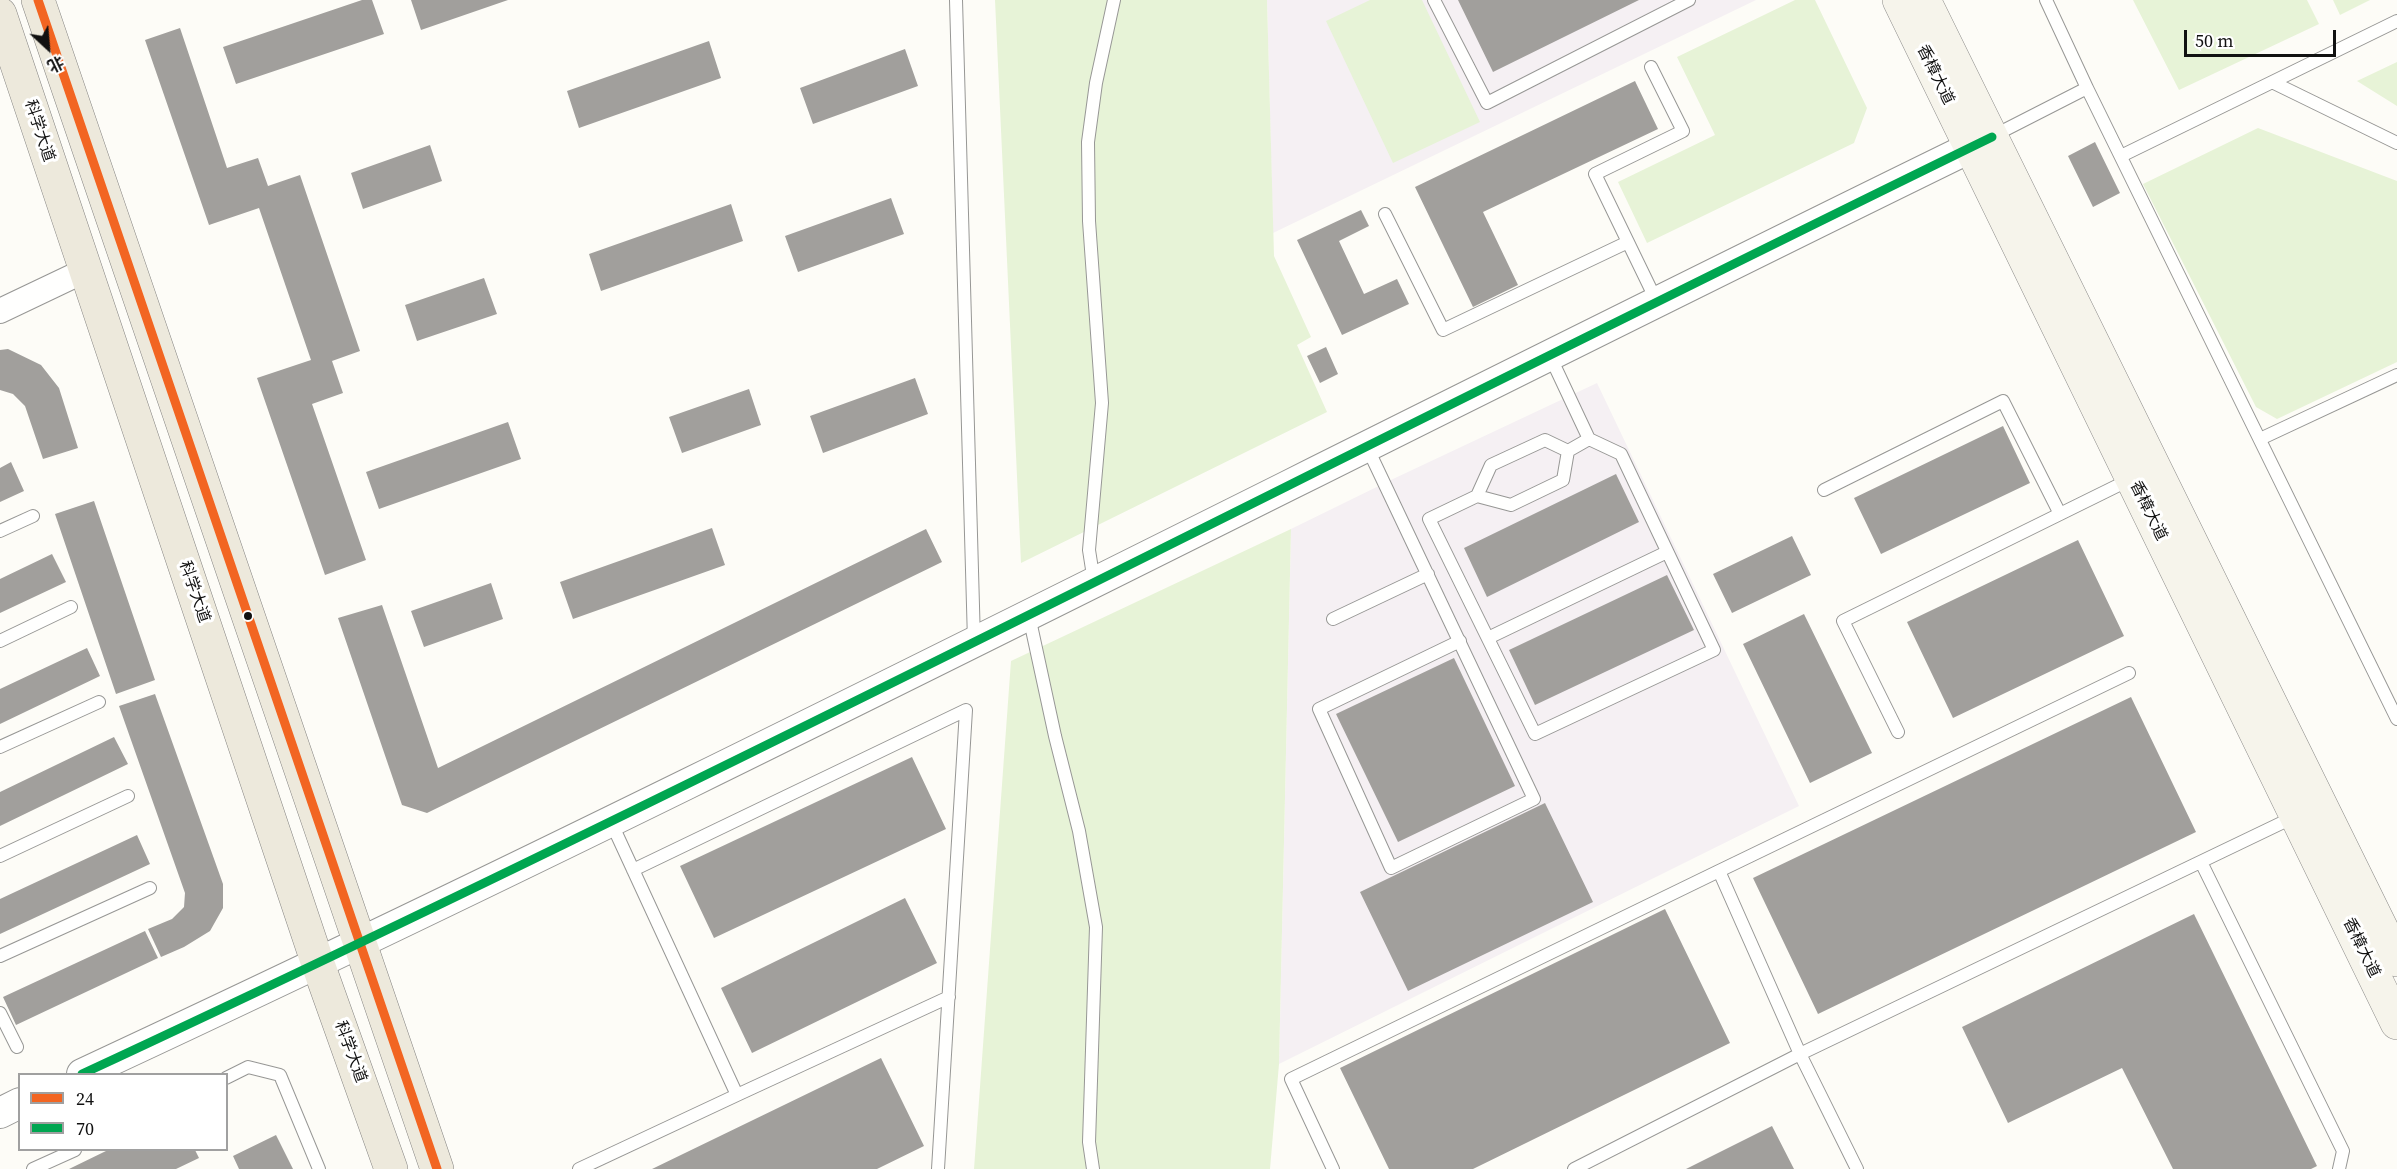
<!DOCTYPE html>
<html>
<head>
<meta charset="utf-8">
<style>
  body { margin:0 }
  #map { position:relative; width:2397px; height:1169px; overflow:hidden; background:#fdfcf7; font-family:"Source Serif 4","Noto Sans SC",serif }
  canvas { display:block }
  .legend { position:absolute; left:18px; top:1073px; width:210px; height:78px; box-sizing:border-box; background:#fff; border:2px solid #a0a0a0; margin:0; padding:8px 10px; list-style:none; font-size:18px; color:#111 }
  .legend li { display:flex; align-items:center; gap:12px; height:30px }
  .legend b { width:30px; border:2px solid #a0a0a0 }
  .north { position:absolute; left:18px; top:18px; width:60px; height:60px; -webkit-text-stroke:4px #fff; paint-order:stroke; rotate:154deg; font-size:16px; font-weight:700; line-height:24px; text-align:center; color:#111 }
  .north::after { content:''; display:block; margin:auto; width:21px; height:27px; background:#111; clip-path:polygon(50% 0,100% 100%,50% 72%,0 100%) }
  .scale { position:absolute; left:2184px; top:30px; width:152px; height:27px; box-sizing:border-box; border:3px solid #111; border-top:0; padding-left:8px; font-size:18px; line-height:21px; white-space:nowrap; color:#111; -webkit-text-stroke:4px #fff; paint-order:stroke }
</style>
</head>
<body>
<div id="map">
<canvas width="2397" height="1169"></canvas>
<ul class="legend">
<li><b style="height:8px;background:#f26522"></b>24</li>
<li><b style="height:8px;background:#00a651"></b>70</li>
</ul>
<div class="north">北</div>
<div class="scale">50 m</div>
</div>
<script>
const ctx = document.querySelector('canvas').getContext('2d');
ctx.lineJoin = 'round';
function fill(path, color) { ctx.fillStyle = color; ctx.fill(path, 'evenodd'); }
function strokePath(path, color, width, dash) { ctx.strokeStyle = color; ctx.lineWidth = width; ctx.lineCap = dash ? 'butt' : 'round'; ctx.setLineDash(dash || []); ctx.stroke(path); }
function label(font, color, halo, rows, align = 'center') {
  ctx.font = font + ' "Source Serif 4","Noto Sans SC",serif'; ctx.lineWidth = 6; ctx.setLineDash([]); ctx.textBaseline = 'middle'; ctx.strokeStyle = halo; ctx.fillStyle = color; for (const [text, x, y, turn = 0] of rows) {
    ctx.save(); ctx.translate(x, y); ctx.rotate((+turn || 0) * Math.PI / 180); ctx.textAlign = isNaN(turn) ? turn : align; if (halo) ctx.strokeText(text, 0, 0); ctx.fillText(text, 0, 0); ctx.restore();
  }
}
const industrial = new Path2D(`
  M1267 0H1756L1273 233Z
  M1597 383 1799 806 1279 1064 1291 529 1393 479Z`);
const green = new Path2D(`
  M995 0H1267L1274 256 1311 337 1297 345 1327 412 1021 563Z
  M1370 0H1422L1480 122 1393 163 1326 21Z
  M1795 0H1815L1867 108 1854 143 1647 243 1618 182 1715 135 1677 57Z
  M2133 0H2307L2319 24 2179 90Z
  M2333 0H2370L2340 15Z
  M2397 62V106L2357 81Z
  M2258 128 2397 181V362L2277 419 2256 407 2143 184Z
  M1291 529 1279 1064 1270 1169H974L1011 661Z`);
const building = new Path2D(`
  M362 0H372L384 34 236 84 223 47Z
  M411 0H508L421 30Z
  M1458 0H1639L1493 72Z
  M180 28 227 168 258 158 268 186 300 175 360 351 332 361 343 393 312 404 366 560 325 575 257 378 311 360 259 208 209 225 145 40Z
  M709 41 721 78 579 128 567 91Z
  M905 49 918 86 813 124 800 88Z
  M1635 81 1658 129 1483 212 1518 285 1473 307 1415 187Z
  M2095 142 2120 193 2093 207 2068 156Z
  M430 145 442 181 363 209 351 173Z
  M891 198 904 234 798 272 785 236Z
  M731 204 743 241 601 291 589 254Z
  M1361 210 1369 226 1339 241 1364 294 1397 279 1409 304 1342 335 1297 240Z
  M484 278 497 314 417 341 405 305Z
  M1326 347 1338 374 1320 383 1307 356Z
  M8 349 41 365 59 388 78 448 43 459 25 406 13 394 0 390V350Z
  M915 378 928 414 823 453 810 416Z
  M749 389 761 425 682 453 669 417Z
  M508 422 521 459 379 509 366 472Z
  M2003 426 2030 483 1881 554 1854 498Z
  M11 462 24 491 0 502V468Z
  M1616 474 1639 522 1487 597 1464 548Z
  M94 501 155 680 116 694 55 514Z
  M712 528 725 565 573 619 560 582Z
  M926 529 942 562 427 813 402 805 338 618 382 605 438 768Z
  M1792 536 1811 575 1732 613 1713 574Z
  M2078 540 2124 636 1953 718 1907 622Z
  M52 554 66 582 0 613V579Z
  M1667 575 1694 630 1535 705 1509 650Z
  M491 583 503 619 424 647 411 611Z
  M1804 614 1872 753 1810 783 1743 644Z
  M87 648 100 676 0 724V689Z
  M1454 658 1515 786 1398 842 1336 714Z
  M155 694 223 884V908L210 931 184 947 161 957 148 929 172 919 184 907 185 893 119 706Z
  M2131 697 2196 832 1818 1014 1753 878Z
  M114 737 128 764 0 826V792Z
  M912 757 946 829 714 938 680 866Z
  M1545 803 1593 902 1408 991 1360 892Z
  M137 835 150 864 0 934V899Z
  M905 898 937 963 752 1053 721 988Z
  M1665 909 1730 1043 1473 1169H1389L1340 1068Z
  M2194 914 2317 1166 2311 1169H2173L2122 1068 2008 1123 1962 1027Z
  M145 931 158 958 16 1025 3 997Z
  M881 1058 924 1146 877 1169H652Z
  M1772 1126 1794 1169H1686Z
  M276 1135 293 1169H239L233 1156Z
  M108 1150H195L199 1158 176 1169H69Z`);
const service = new Path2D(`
  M956 0 974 641
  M1434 0 1487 103 1689 0
  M2046 0 2087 88
  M1651 67 1683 131 1595 174 1657 302
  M2272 82 2397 143
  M1993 136 2087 88 2397 719
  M2121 156 2397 21
  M1385 214 1443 330 1628 242
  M1550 356 1589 439 1621 454 1714 650 1535 734 1429 519 1477 496 1491 465 1545 440 1568 451 1589 439
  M2260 439 2397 375
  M1367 447 1534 799 1391 868 1319 709 1460 641
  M1824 490 2003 401 2060 514
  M1477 496 1511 505 1563 480 1568 451
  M0 531 33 516
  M1094 582 1089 550 1102 403 1089 221 1088 142 1096 83 1114 0
  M1029 616 1055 736 1079 831 1096 927 1089 1142 1093 1169
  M1333 619 1428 574
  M1488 638 1667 552
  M0 641 71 607
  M1898 732 1843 621 2131 479
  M0 747 99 702
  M0 856 128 796
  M2201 862 2343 1151 2339 1169
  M633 870 966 710 938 1169
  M1719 871 2129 673
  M0 956 150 888
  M0 1013 17 1047
  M226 1078 248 1067 280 1075 319 1169
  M737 1095 949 997
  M33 1169 75 1150
  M579 1169 737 1095 611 822
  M1333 1169 1291 1079 1719 871 1800 1054 1574 1169
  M1857 1169 1800 1054 2294 817`);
const minor = new Path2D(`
  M0 311 86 270`);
const tertiary = new Path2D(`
  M82 1074C725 775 1354 448 1992 137
  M0 1113 20 1103`);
const secondary = new Path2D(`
  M1899 0 2397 1023
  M1926 4 2397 960`);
const primary = new Path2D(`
  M38 0 437 1169
  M0 14 318 964 391 1169`);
const bus1 = new Path2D(`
  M38 0 437 1169`);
const bus2 = new Path2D(`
  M82 1074C725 775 1354 448 1992 137`);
const markers = [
  [248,616,5,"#111"]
];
const streetNames = [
  ["香樟大道",1935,75,64],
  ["科学大道",39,131,72],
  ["香樟大道",2148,511,64],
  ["科学大道",194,592,71],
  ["香樟大道",2361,948,64],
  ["科学大道",350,1052,70]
];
fill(industrial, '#f5f0f3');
fill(green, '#e7f3d7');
fill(building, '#a19f9c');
strokePath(service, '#979795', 14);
strokePath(minor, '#979795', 26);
strokePath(tertiary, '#979795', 32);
strokePath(secondary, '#8e8d8b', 34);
strokePath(primary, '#858482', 34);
strokePath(service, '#fffffe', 12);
strokePath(minor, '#fffffe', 24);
strokePath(tertiary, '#fffffe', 30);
strokePath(secondary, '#f6f4eb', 33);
strokePath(primary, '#ede9dc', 33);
strokePath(bus1, '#f26522', 9);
strokePath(bus2, '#00a651', 9);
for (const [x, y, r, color] of markers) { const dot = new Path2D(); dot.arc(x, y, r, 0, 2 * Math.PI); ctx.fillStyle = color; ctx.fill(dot); strokePath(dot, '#fff', 2); }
label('16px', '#111', '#fff', streetNames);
</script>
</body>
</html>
